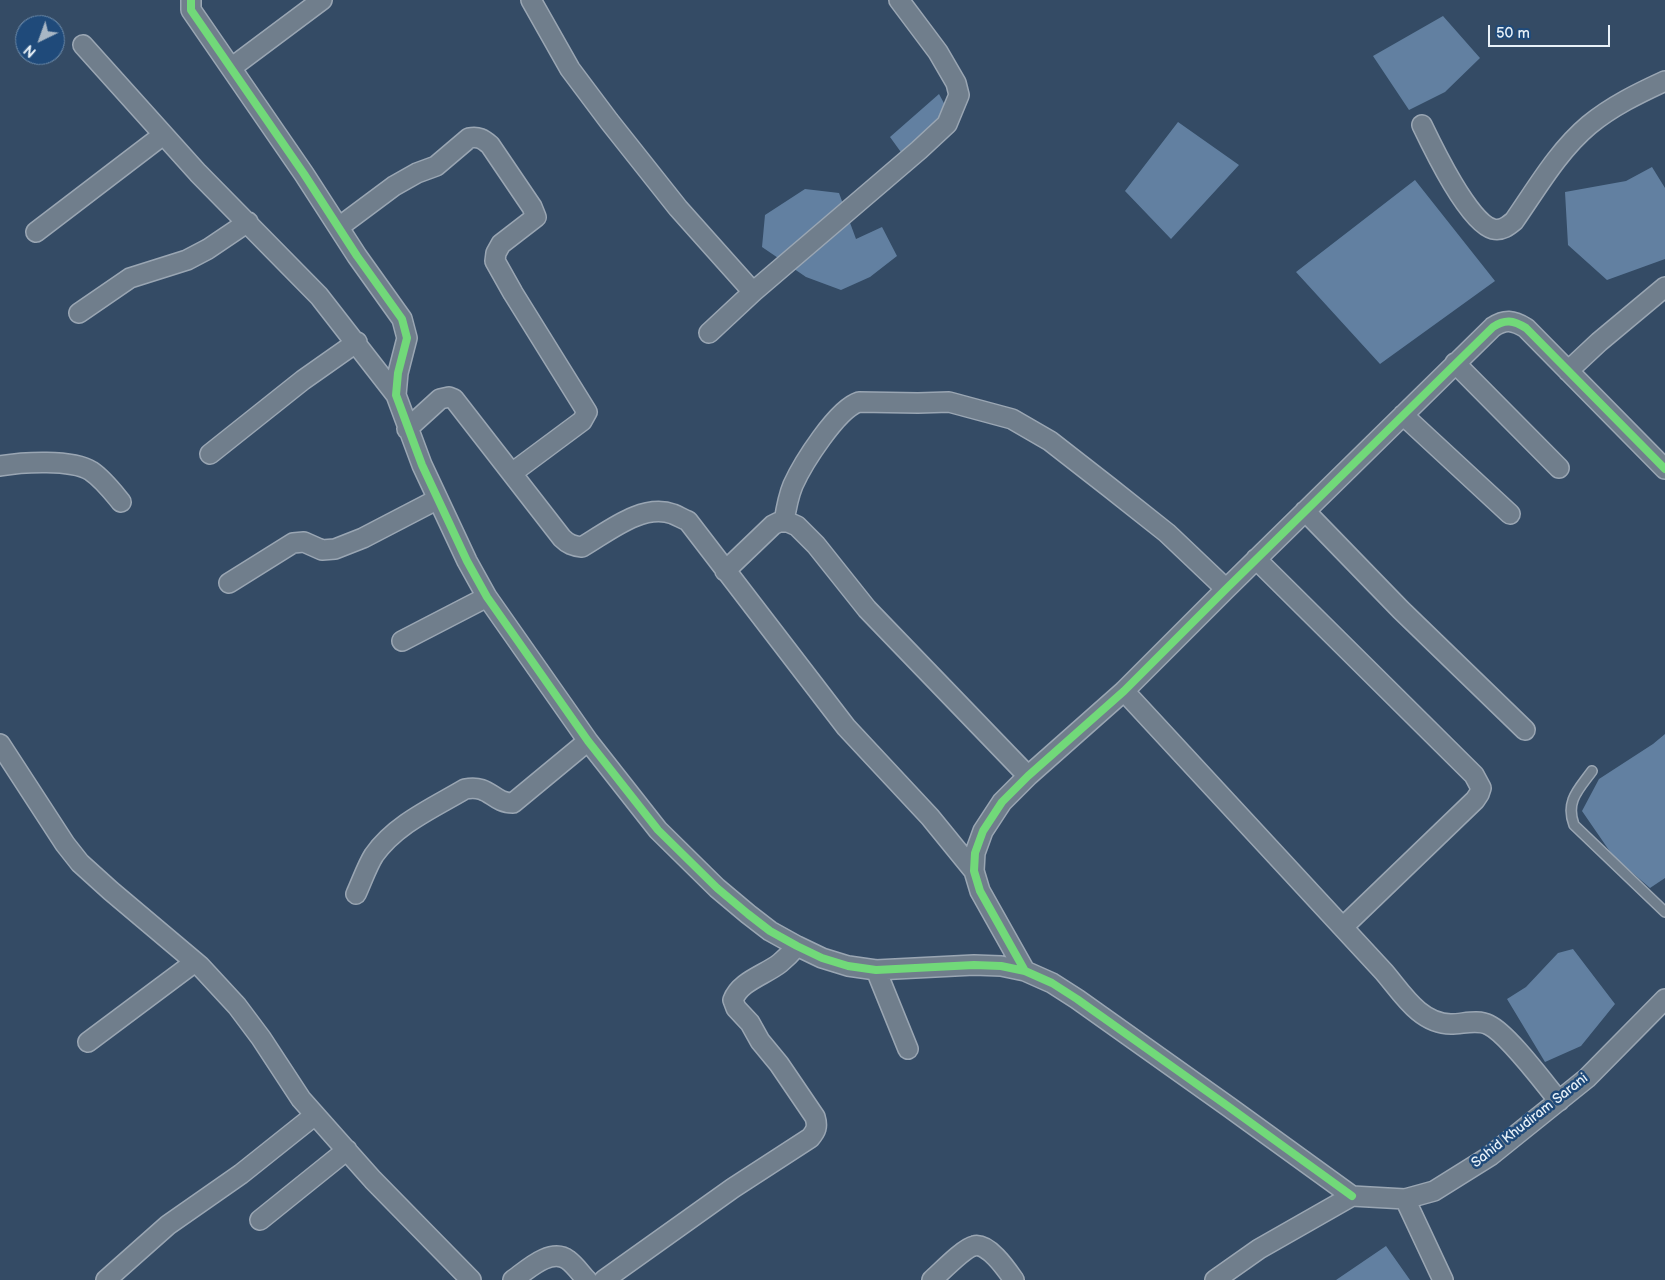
<!DOCTYPE html>
<html>
<head>
<meta charset="utf-8">
<style>
  body { margin:0 }
  #map { position:relative; width:1665px; height:1280px; overflow:hidden; background:#344b65; font-family:"Balsamiq Sans",sans-serif }
  canvas { display:block }
  .north { position:absolute; left:15px; top:15px; width:50px; height:50px; box-sizing:border-box; background:#1f4a7a; border:1px solid #6f8dac; border-radius:50%; rotate:222deg; font-size:14px; font-weight:700; line-height:20px; text-align:center; color:#e8f1f8 }
  .north::after { content:''; display:block; margin:auto; width:18px; height:22px; background:#a9b7c5; clip-path:polygon(50% 0,100% 100%,50% 72%,0 100%) }
  .scale { position:absolute; left:1488px; top:25px; width:122px; height:22px; box-sizing:border-box; border:2px solid #e8f1f8; border-top:0; padding-left:6px; font-size:15px; line-height:18px; white-space:nowrap; color:#e8f1f8; -webkit-text-stroke:4px #1f4a7a; paint-order:stroke }
</style>
</head>
<body>
<div id="map">
<canvas width="1665" height="1280"></canvas>
<div class="north">N</div>
<div class="scale">50 m</div>
</div>
<script>
const ctx = document.querySelector('canvas').getContext('2d');
ctx.lineJoin = 'round';
function fill(path, color) { ctx.fillStyle = color; ctx.fill(path, 'evenodd'); }
function strokePath(path, color, width, dash) { ctx.strokeStyle = color; ctx.lineWidth = width; ctx.lineCap = dash ? 'butt' : 'round'; ctx.setLineDash(dash || []); ctx.stroke(path); }
function label(font, color, halo, rows, align = 'center') {
  ctx.font = font + ' "Balsamiq Sans",sans-serif'; ctx.lineWidth = 5; ctx.setLineDash([]); ctx.textBaseline = 'middle'; ctx.strokeStyle = halo; ctx.fillStyle = color; for (const [text, x, y, turn = 0] of rows) {
    ctx.save(); ctx.translate(x, y); ctx.rotate((+turn || 0) * Math.PI / 180); ctx.textAlign = isNaN(turn) ? turn : align; if (halo) ctx.strokeText(text, 0, 0); ctx.fillText(text, 0, 0); ctx.restore();
  }
}
const water = new Path2D(`
  M1443 16 1480 58 1445 92 1409 110 1373 56Z
  M939 94 952 118 903 155 890 137Z
  M1178 122 1239 165 1171 239 1125 191Z
  M1652 167 1665 188V259L1607 280 1568 245 1565 192 1626 181Z
  M1415 180 1495 281 1380 364 1296 272Z
  M805 189 839 193 856 239 882 227 897 256 870 277 841 290 806 277 762 247 765 215Z
  M1665 734V878L1650 888 1613 856 1582 811 1599 779 1653 744Z
  M1573 949 1615 1004 1581 1046 1545 1062 1507 999 1526 987 1558 953Z
  M1386 1246 1410 1280H1336Z`);
const service = new Path2D(`
  M1592 771C1579 789 1565 801 1574 825L1665 912`);
const minor = new Path2D(`
  M191 0V10L304 174 357 256 402 319 407 338 398 373 396 395 422 465 467 561 487 597 588 741 658 830 717 888 748 914 770 931 797 946 822 958 848 966 876 970 974 965 1001 966 1025 971 1052 983 1077 999 1229 1107 1352 1196
  M531 0 570 69 609 121 678 208 753 292
  M83 45 198 173 319 296 396 395
  M231 68 322 0
  M1422 125C1433 148 1469 223 1493 229 1502 231 1508 226 1514 221 1537 188 1558 151 1589 125 1612 106 1639 93 1665 81
  M339 227 394 186 417 173 436 166 469 138C478 136 483 139 490 145L532 207 536 217 501 244 496 253 495 261 513 293 587 412 582 421 512 473
  M36 232 163 135
  M79 313 130 278 187 260 208 249 248 222
  M709 333 753 292 919 150 947 124 959 95 956 83 938 52 899 0
  M1455 363 1559 468
  M1568 371 1599 342 1665 287
  M1403 415 1510 514
  M407 429 440 399 449 397 454 399 562 538C568 544 573 546 582 547 608 532 642 503 673 514 678 516 683 519 688 521L846 727 930 817 974 871
  M210 454 303 380 357 342
  M0 466C22 462 72 459 91 471 103 479 112 491 121 502
  M1305 511 1401 610 1525 730
  M784 522C786 509 788 497 793 485 803 463 837 409 859 402L918 403 949 402 1012 419 1050 441 1109 487 1167 533 1226 589
  M1256 559 1474 775 1481 788 1479 794 1475 800 1343 927
  M725 571 773 525 779 522H788L797 526 816 545 867 609 1028 776
  M229 583 293 543 304 542 322 550 335 549 363 538 438 499
  M402 641 487 597
  M1124 691 1384 972C1402 993 1420 1024 1451 1024 1463 1024 1478 1019 1489 1025 1508 1034 1544 1083 1559 1101
  M0 744 65 844 80 863 111 891 200 966 237 1006 261 1038 301 1099 373 1180 471 1280
  M356 894C362 881 367 866 374 855 396 824 433 808 465 789 490 784 492 803 513 803L588 741
  M876 970 908 1049
  M1025 971 980 891 974 871 975 853 983 831 1002 802 1028 776 1124 691 1226 589 1493 327C1505 319 1513 320 1526 328L1665 469
  M88 1042 195 962
  M1405 1199 1443 1280
  M260 1220 347 1150
  M106 1280 168 1225 241 1174 315 1115
  M513 1280C527 1270 551 1247 568 1260 575 1265 581 1274 587 1280
  M604 1280 733 1188 810 1138C816 1131 818 1127 815 1117L779 1064 760 1041 750 1023 736 1008 733 1000C740 981 765 975 780 963 786 958 792 952 797 946
  M932 1280C941 1272 964 1248 974 1246 988 1242 1007 1270 1014 1280
  M1215 1280 1259 1249 1352 1196 1405 1199 1434 1191 1490 1156 1587 1078 1665 999`);
const cycleway = new Path2D(`
  M191 0V10L304 174 357 256 402 319 407 338 398 373 396 395 422 465 467 561 487 597 588 741 658 830 717 888 748 914 770 931 797 946 822 958 848 966 876 970 974 965 1001 966 1025 971 1052 983 1077 999 1229 1107 1352 1196
  M1025 971 980 891 974 871 975 853 983 831 1002 802 1028 776 1124 691 1226 589 1493 327C1505 319 1513 320 1526 328L1665 469`);
const streetNames = [
  ["Sahid Khudiram Sarani",1530,1121,-38]
];
fill(water, '#6280a1');
strokePath(service, '#9aa6b3', 12);
strokePath(minor, '#9aa6b3', 22);
strokePath(service, '#707e8c', 9);
strokePath(minor, '#707e8c', 19);
strokePath(cycleway, '#71d979', 8);
label('14px', '#e8f1f8', '#1f4a7a', streetNames);
</script>
</body>
</html>
